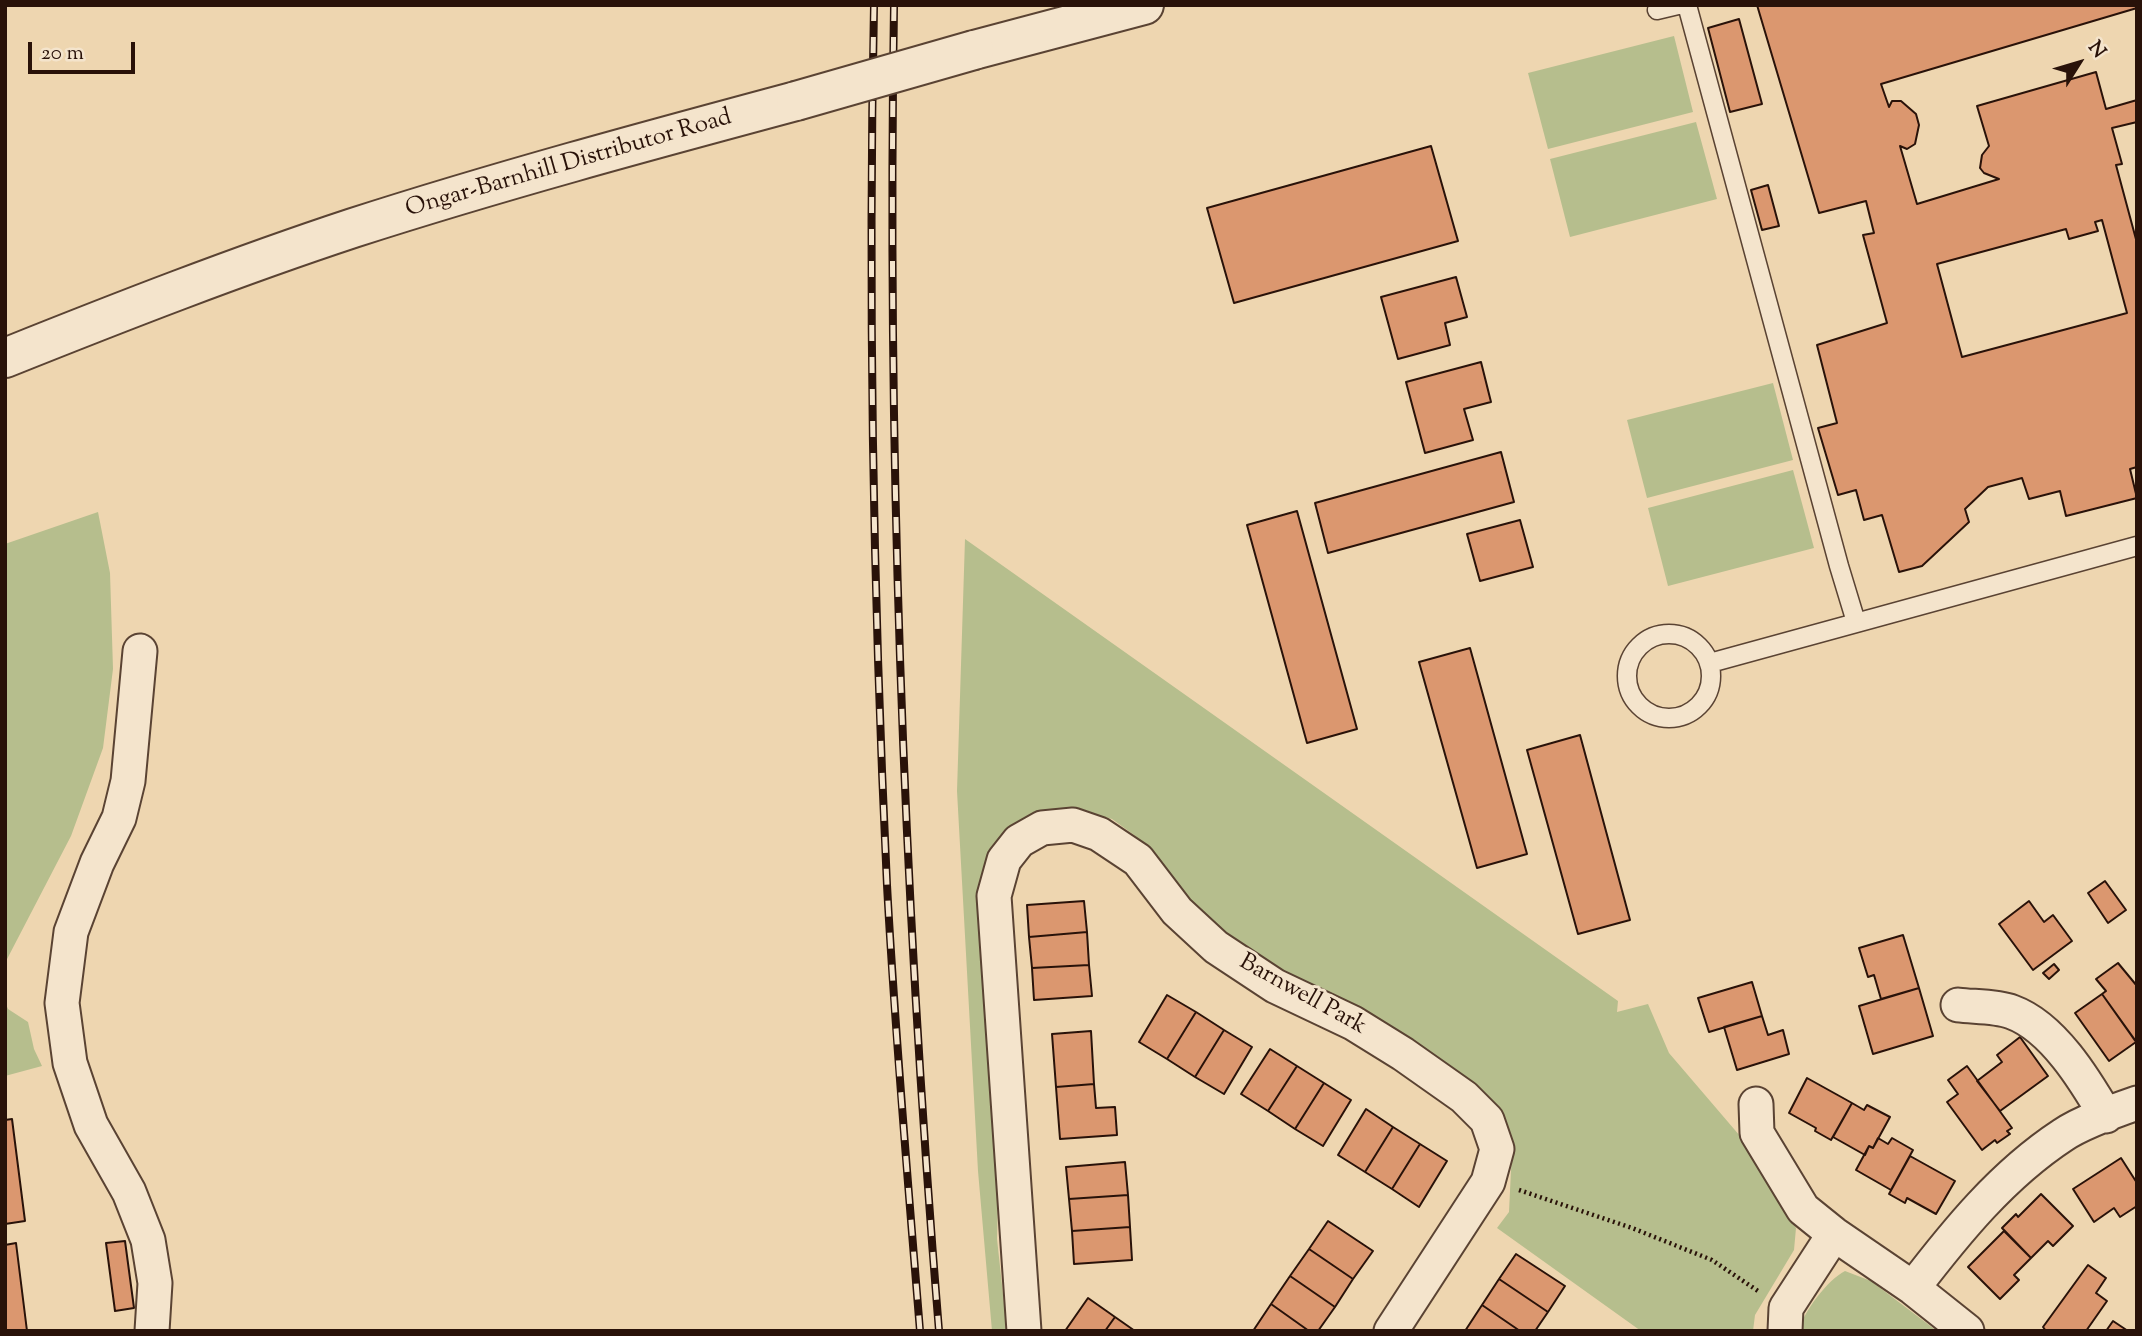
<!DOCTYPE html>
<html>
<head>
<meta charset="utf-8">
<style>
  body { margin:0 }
  #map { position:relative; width:2142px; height:1336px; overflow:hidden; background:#eed6b0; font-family:"Sorts Mill Goudy",serif }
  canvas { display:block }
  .frame { position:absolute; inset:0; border:7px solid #291209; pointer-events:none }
  .north { position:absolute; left:2044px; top:28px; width:70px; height:70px; -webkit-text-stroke:5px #f4e4cc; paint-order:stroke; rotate:53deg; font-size:19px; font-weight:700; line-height:28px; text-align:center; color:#291209 }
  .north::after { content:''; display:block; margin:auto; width:24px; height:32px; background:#291209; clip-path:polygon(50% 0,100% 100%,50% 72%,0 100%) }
  .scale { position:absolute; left:28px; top:42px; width:107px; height:32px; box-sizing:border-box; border:4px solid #291209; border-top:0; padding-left:9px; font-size:21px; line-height:24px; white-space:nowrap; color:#291209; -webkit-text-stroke:5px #f4e4cc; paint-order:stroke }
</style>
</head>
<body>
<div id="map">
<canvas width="2142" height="1336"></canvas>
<div class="frame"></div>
<div class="north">N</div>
<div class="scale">20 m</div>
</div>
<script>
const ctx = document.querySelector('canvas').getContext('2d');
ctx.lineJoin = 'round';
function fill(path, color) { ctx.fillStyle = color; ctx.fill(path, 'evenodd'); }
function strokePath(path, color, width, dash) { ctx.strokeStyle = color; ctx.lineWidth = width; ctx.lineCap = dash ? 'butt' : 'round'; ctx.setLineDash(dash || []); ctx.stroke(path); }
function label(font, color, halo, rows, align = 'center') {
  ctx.font = font + ' "Sorts Mill Goudy",serif'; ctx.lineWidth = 6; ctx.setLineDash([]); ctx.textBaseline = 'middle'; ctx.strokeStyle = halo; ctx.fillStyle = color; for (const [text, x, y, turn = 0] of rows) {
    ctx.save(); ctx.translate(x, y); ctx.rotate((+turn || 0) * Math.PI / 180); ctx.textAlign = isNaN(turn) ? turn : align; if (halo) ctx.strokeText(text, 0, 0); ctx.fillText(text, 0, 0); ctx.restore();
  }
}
const green = new Path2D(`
  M1674 36 1693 112 1548 149 1528 73Z
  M1696 122 1717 199 1570 237 1550 159Z
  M1773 383 1793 460 1647 498 1627 420Z
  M1793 470 1814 548 1668 586 1648 508Z
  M98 512 110 573 113 669 103 748 71 836 5 963V544Z
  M965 539 1618 1001 1617 1012 1648 1004 1669 1053 1740 1136 1796 1228 1794 1250 1755 1315 1753 1331H1641L1497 1228 1509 1212 1512 1149 1202 917 1151 851 1134 835 1112 819 1071 808 1037 817 1007 836 997 1239 1007 1331H992L978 1171 957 791Z
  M5 1002 8 1009 28 1022 34 1049 42 1066 5 1076Z
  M1845 1271 1871 1281 1937 1331H1798C1804 1312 1827 1280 1845 1271Z`);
const building = new Path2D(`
  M1757 5H2137V8L1881 84 1889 107 1892 101H1901L1916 114 1919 125 1915 144 1907 149 1900 146 1917 204 1999 179 1984 173 1980 168 1982 155 1989 146 1977 106 2096 72 2106 109 2137 100V122L2112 128 2122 164 2116 165 2137 243V467L2130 469 2137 498 2066 516 2060 491 2029 499 2022 478 1988 487 1965 509 1969 522 1922 566 1899 572 1882 515 1864 520 1856 490 1838 495 1818 428 1837 423 1817 345 1887 323 1863 235 1874 233 1866 201 1819 213ZM2102 220 2127 313 1962 357 1937 264 2066 229 2069 239 2098 231 2095 222Z
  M1739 19 1762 104 1730 112 1708 28Z
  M1431 146 1458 241 1234 303 1207 208Z
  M1768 185 1779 226 1762 230 1751 190Z
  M1456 277 1467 317 1445 323 1450 345 1398 359 1381 297Z
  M1481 362 1491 402 1464 409 1473 440 1425 453 1406 382Z
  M1501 452 1514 502 1328 553 1315 503Z
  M1297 511 1357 729 1307 743 1247 525Z
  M1520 520 1533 567 1480 581 1467 534Z
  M1470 648 1527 854 1477 868 1419 662Z
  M1580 735 1630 920 1578 934 1527 750Z
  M2105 881 2126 910 2108 923 2088 893Z
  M1084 901 1087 932 1029 937 1027 905Z
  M2029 901 2044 922 2053 915 2072 941 2033 970 1999 924Z
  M1087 932 1089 965 1032 968 1029 937Z
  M1903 935 1919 988 1881 999 1874 975 1868 977 1859 948Z
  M2118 963 2137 986V1039L2135 1040 2102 994 2106 991 2096 979Z
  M2054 964 2059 970 2049 979 2043 973Z
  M1089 965 1092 996 1034 1000 1032 968Z
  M1752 982 1762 1016 1709 1032 1698 998Z
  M1919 988 1933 1036 1873 1054 1859 1006Z
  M2102 994 2136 1042 2109 1061 2075 1013Z
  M1167 995 1196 1012 1167 1059 1139 1042Z
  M1196 1012 1224 1030 1195 1077 1167 1059Z
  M1762 1016 1768 1035 1783 1030 1789 1054 1737 1070 1724 1027Z
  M1224 1030 1252 1047 1224 1094 1195 1077Z
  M1091 1031 1094 1084 1056 1087 1052 1034Z
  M2020 1037 2048 1076 2000 1111 1977 1081 2002 1062 1997 1055Z
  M1270 1049 1297 1066 1268 1111 1241 1094Z
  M1297 1066 1324 1083 1295 1129 1268 1111Z
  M1967 1066 2012 1128 2007 1131 2010 1134 1997 1143 1995 1140 1982 1150 1947 1102 1958 1094 1948 1080Z
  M1807 1078 1852 1103 1831 1140 1815 1131 1816 1128 1789 1113Z
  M1324 1083 1351 1100 1323 1146 1295 1129Z
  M1094 1084 1096 1108 1115 1107 1117 1135 1060 1139 1056 1087Z
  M1852 1103 1864 1110 1867 1105 1890 1117 1873 1148 1869 1146 1865 1155 1833 1137Z
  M1366 1109 1393 1127 1365 1172 1338 1155Z
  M12 1119 25 1221 5 1224V1120Z
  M1393 1127 1420 1144 1392 1189 1365 1172Z
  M1878 1138 1888 1144 1892 1138 1913 1150 1891 1190 1856 1170 1869 1146 1873 1148Z
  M1420 1144 1447 1161 1419 1207 1392 1189Z
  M1910 1156 1955 1181 1936 1214 1907 1198 1905 1203 1889 1194Z
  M2121 1158 2137 1183V1206L2120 1217 2114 1208 2094 1222 2073 1189Z
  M1125 1162 1128 1195 1069 1199 1066 1167Z
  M2041 1194 2073 1226 2053 1246 2048 1241 2031 1258 2002 1228 2016 1214 2018 1217Z
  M1128 1195 1130 1227 1072 1231 1069 1199Z
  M1328 1221 1373 1251 1353 1279 1309 1249Z
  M1130 1227 1132 1260 1074 1264 1072 1231Z
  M2004 1231 2031 1258 2014 1275 2019 1280 2000 1299 1968 1267Z
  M125 1241 134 1308 115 1311 106 1243Z
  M16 1243 27 1331H5V1245Z
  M1309 1249 1353 1279 1335 1307 1290 1276Z
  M1516 1254 1565 1286 1548 1312 1499 1279Z
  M2088 1265 2106 1278 2096 1293 2107 1301 2086 1331H2046L2043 1327Z
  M1290 1276 1335 1307 1318 1331H1309L1271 1304Z
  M1499 1279 1548 1312 1535 1331H1520L1482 1305Z
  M1088 1298 1115 1317 1105 1331H1065Z
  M1271 1304 1309 1331H1253Z
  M1482 1305 1520 1331H1465Z
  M1115 1317 1135 1331H1105Z
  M2113 1321 2128 1331H2106Z`);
const path = new Path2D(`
  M1519 1190 1632 1228 1712 1260 1758 1291`);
const service = new Path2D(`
  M1687 5 1839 566 1856 622
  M1657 10 1678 5
  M1627 676a42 42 0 1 1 84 0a42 42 0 1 1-84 0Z
  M1710 663 2137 546`);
const minor = new Path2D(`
  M140 651 128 781 119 818 97 863 71 932 62 1003 70 1063 91 1125 129 1192 148 1240 155 1283 152 1331
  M1958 1005C1974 1007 1996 1006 2012 1012 2053 1027 2085 1080 2106 1116
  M1756 1104 1757 1133 1803 1209 1834 1234 1913 1288 1967 1331
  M1913 1288C1956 1232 2002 1175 2063 1135 2082 1122 2114 1111 2137 1103
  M1024 1331 994 896 1004 860 1019 841 1042 828 1073 825 1099 834 1138 860 1177 911 1216 947 1275 986 1353 1023 1403 1054 1464 1097 1487 1120 1497 1149 1488 1182 1391 1331
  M1785 1331 1786 1308 1834 1234`);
const tertiary = new Path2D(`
  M974 50 1144 5
  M5 358C120 312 235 267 353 228 499 181 647 141 796 101`);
const rail = new Path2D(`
  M874 5C868 298 873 592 887 885 895 1034 908 1182 920 1331
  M894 5C887 448 903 890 939 1331`);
const tertiaryBridge = new Path2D(`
  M796 101 974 50`);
const streetNames = [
  ["Ongar-Barnhill Distributor Road",569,165,-16],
  ["Barnwell Park",1302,996,29]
];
fill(green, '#b6be8d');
fill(building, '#db976f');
strokePath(building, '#291209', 2);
strokePath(service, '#5a4333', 21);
strokePath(minor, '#5a4333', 37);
strokePath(tertiary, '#5a4333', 42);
strokePath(path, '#291209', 4.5, [2, 3.5]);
strokePath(service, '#f4e4cc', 18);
strokePath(minor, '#f4e4cc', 33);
strokePath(tertiary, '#f4e4cc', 38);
strokePath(rail, '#291209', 8);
strokePath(rail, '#f4e4cc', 5, [16]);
strokePath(tertiaryBridge, '#5a4333', 42, []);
strokePath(tertiaryBridge, '#f4e4cc', 38);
label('24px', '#291209', '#f4e4cc', streetNames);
</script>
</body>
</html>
